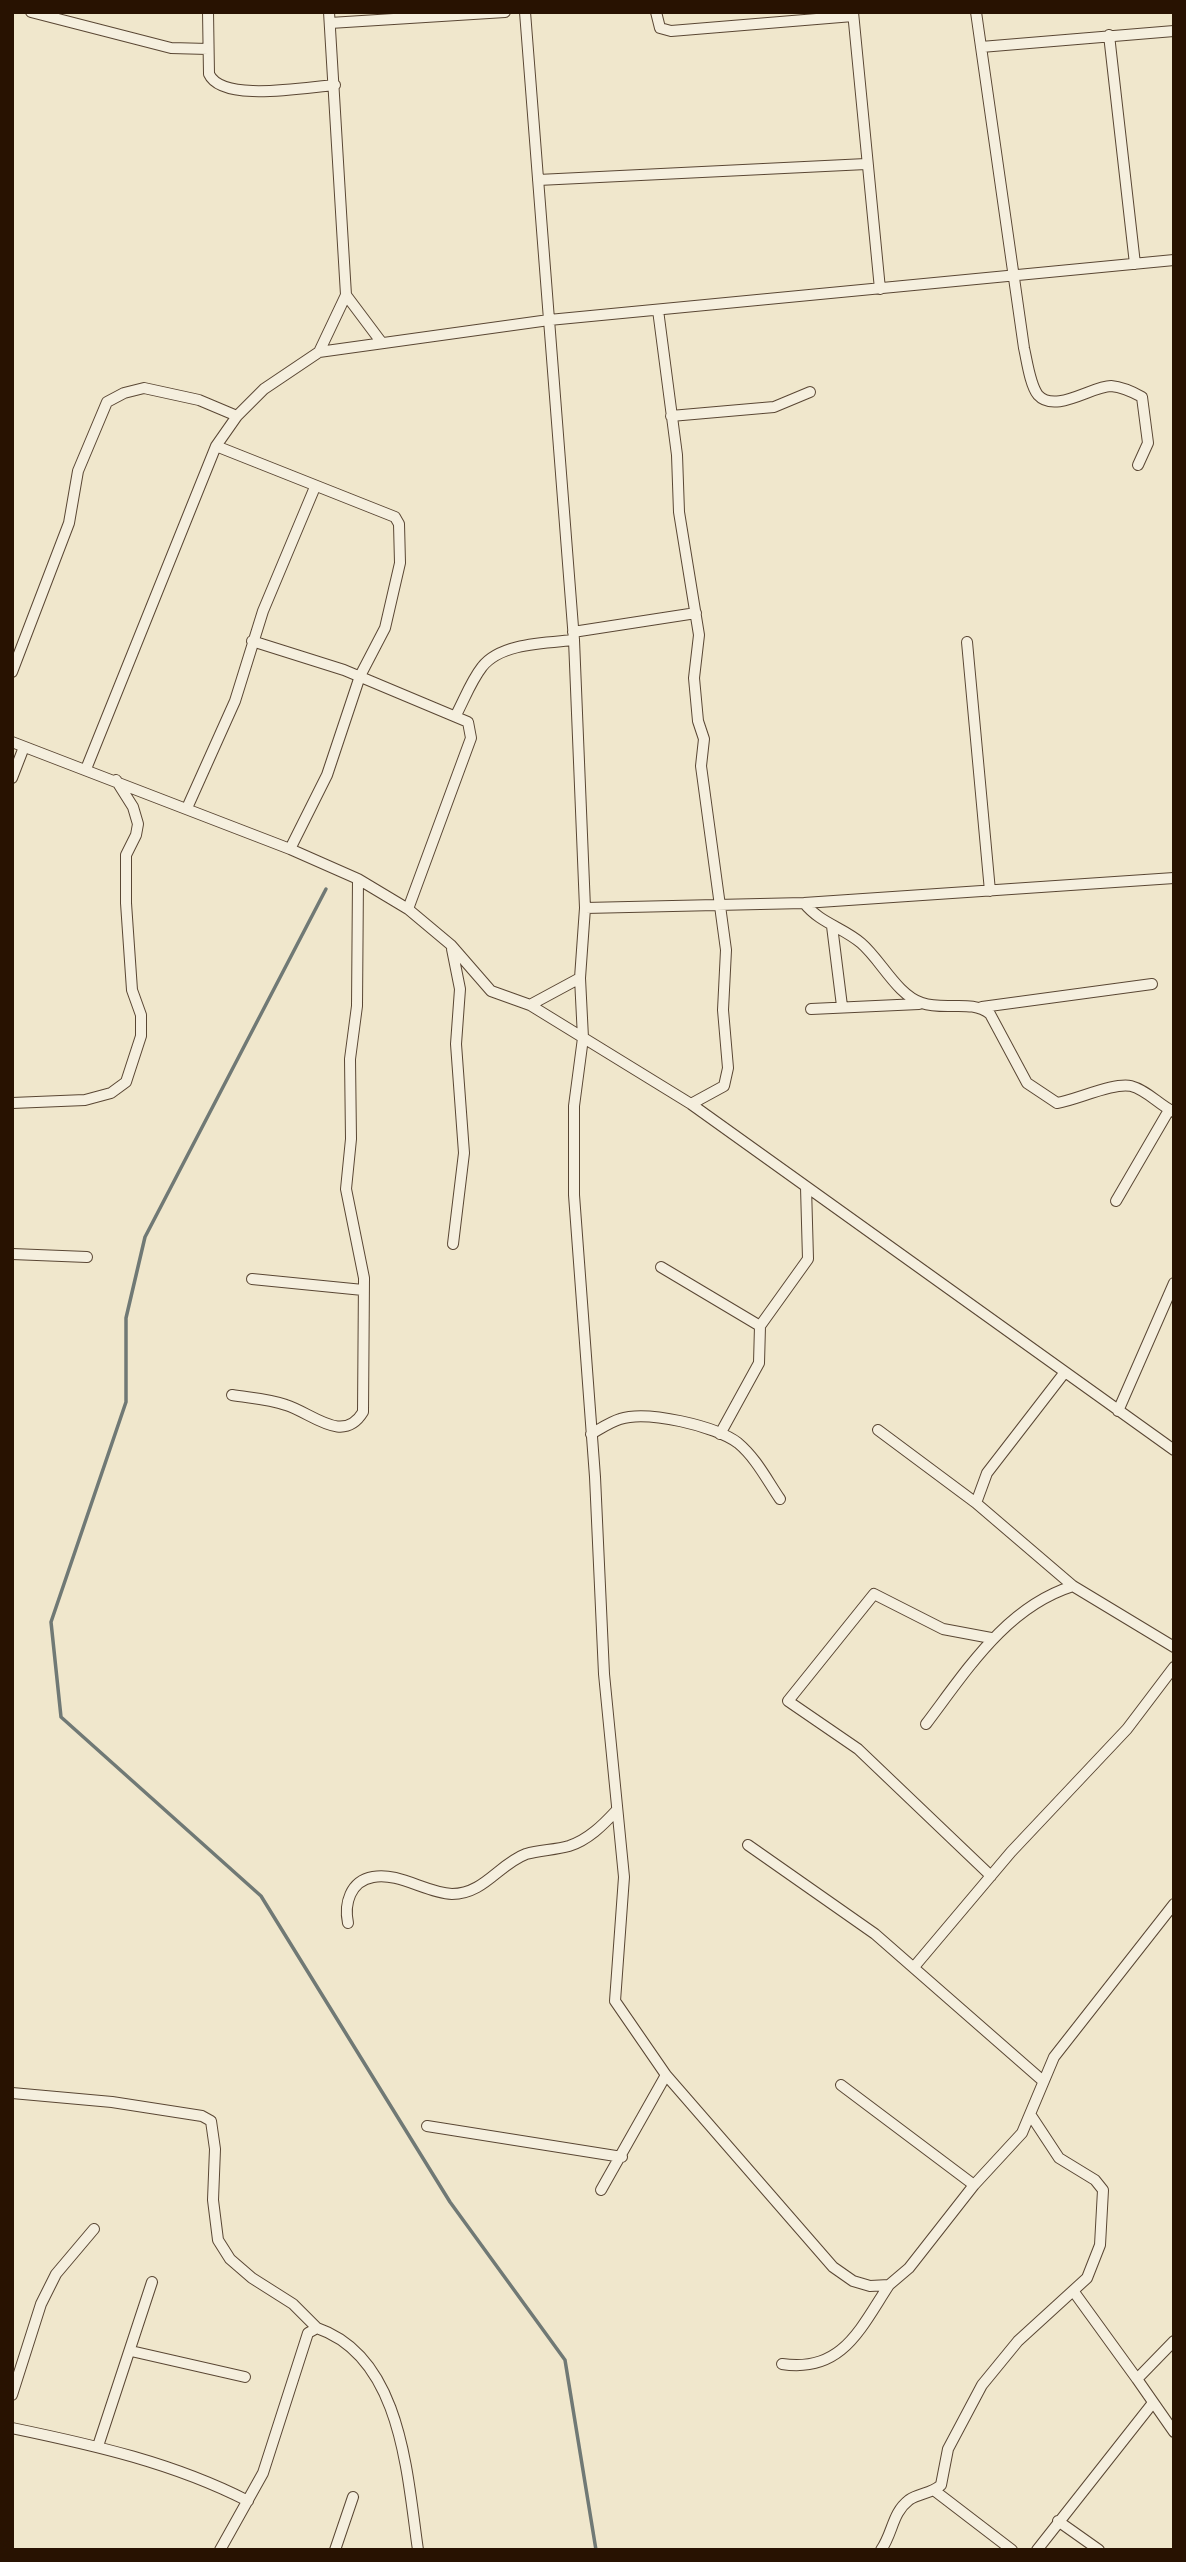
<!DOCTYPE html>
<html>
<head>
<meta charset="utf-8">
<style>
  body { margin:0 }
  #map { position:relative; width:1186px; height:2562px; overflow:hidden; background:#f0e7cc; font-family:Alegreya,serif }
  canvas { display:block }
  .frame { position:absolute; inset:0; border:14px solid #281201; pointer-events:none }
</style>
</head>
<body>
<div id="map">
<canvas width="1186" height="2562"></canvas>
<div class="frame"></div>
</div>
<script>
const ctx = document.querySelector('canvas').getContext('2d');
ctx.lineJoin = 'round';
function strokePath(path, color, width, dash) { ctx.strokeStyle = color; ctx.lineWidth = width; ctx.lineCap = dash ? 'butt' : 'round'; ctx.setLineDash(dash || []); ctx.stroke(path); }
const stream = new Path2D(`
  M326 889 145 1237 126 1318V1402L51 1622 61 1717 261 1896 450 2202 565 2360 596 2550`);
const street = new Path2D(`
  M31 12 171 48 208 49
  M208 12 209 74C222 103 306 87 335 85
  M525 12 574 640 585 908 580 978 583 1038 574 1106V1195L595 1477 604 1674 624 1877 615 2001 666 2075 833 2267 853 2281 870 2286 889 2285 909 2268 974 2185 1022 2133 1054 2057 1174 1904
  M656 12 660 28 671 31 853 16
  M853 12 880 289
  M976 12 1024 348C1027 361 1030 385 1038 395 1055 414 1092 386 1111 386 1122 387 1133 392 1142 397L1148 443 1138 465
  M330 23 505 12
  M1109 35 1135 264
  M981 47 1174 31
  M538 180 866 164
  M346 295 382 343
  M658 310 677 455 679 512 699 635 694 678 698 721 704 739 701 766 726 950 723 1010 728 1068 724 1086 691 1104
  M319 352 346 295 329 12
  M671 416 774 407 810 392
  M216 446 395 517 399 524 400 563 385 628 360 676 327 775 290 849
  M573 632 696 613
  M252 641 344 670 468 722 471 738 408 909
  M967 642 990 891
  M12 672 69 523 78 471 107 402 124 393 144 388 199 400 237 416
  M456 715C464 700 471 681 482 667 500 643 546 643 574 640
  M12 742 290 849 358 879 408 909 451 945 491 991 530 1005 691 1104 1174 1450
  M86 769 216 446 237 416 264 389 319 352 549 320 1174 260
  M12 778 24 747
  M187 808 235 701 263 611 315 487
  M804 903C820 923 842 927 861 943 881 960 897 995 922 1003 945 1011 972 999 990 1014L1027 1083 1057 1103C1076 1100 1114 1082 1131 1086 1147 1090 1159 1105 1174 1112
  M585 908 804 903 1174 878
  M832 926 842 1006
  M452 949 460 989 456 1044 464 1153 453 1244
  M530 1005 580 978
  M982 1007 1152 984
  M811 1009 919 1004
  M12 1103 85 1100 111 1093 126 1082 141 1036V1015L132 990 126 903V855L136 835 138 824 133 807 116 780
  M1116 1201 1169 1110
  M12 1254 87 1257
  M661 1267 760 1326
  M252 1279 363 1290
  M1065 1372 987 1473 976 1503 1073 1586 1174 1647
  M232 1395C250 1398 269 1399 286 1405 312 1413 343 1445 363 1412L364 1278 346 1189 351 1139 350 1059 357 1006 358 879
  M1118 1411 1174 1283
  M878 1430 976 1503
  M591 1434C600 1429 610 1422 620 1419 647 1410 716 1426 738 1443 756 1458 767 1480 780 1499
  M720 1434 759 1363 760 1326 808 1259 806 1187
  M926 1724C967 1670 1006 1607 1073 1586
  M748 1845 875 1934 1043 2081
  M991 1876 858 1749 788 1701 874 1594 943 1629 991 1638
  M348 1923C344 1904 350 1881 373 1877 399 1872 426 1893 452 1894 484 1894 499 1864 526 1854 540 1850 555 1850 569 1846 588 1840 603 1825 616 1811
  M914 1967 1011 1852 1127 1729 1174 1667
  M841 2085 974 2185
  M12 2093 112 2102 202 2116 211 2121 215 2149 213 2200 218 2240 230 2259 252 2278 293 2304 317 2328
  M427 2126 622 2157
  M601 2190 666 2075
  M1074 2292 1137 2379
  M1174 2341 1137 2379 1174 2432
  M131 2351 245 2377
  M782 2364C842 2373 860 2329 889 2285
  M12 2395 41 2304 56 2274 94 2229
  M12 2428C94 2445 174 2463 248 2501
  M98 2446 152 2282
  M935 2491 1012 2550
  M1058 2521 1099 2550
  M220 2550 263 2473 308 2333 317 2328C402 2357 407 2475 418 2550
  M335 2550 353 2497
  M881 2550C893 2533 892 2513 909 2500 919 2493 931 2494 941 2485L948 2449 982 2385 1018 2341 1087 2278 1100 2245 1103 2190 1095 2180 1059 2158 1032 2117
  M1037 2550 1152 2404`);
strokePath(stream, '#707975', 3.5);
strokePath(street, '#5a4734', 12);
strokePath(street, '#f5efde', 10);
</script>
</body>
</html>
